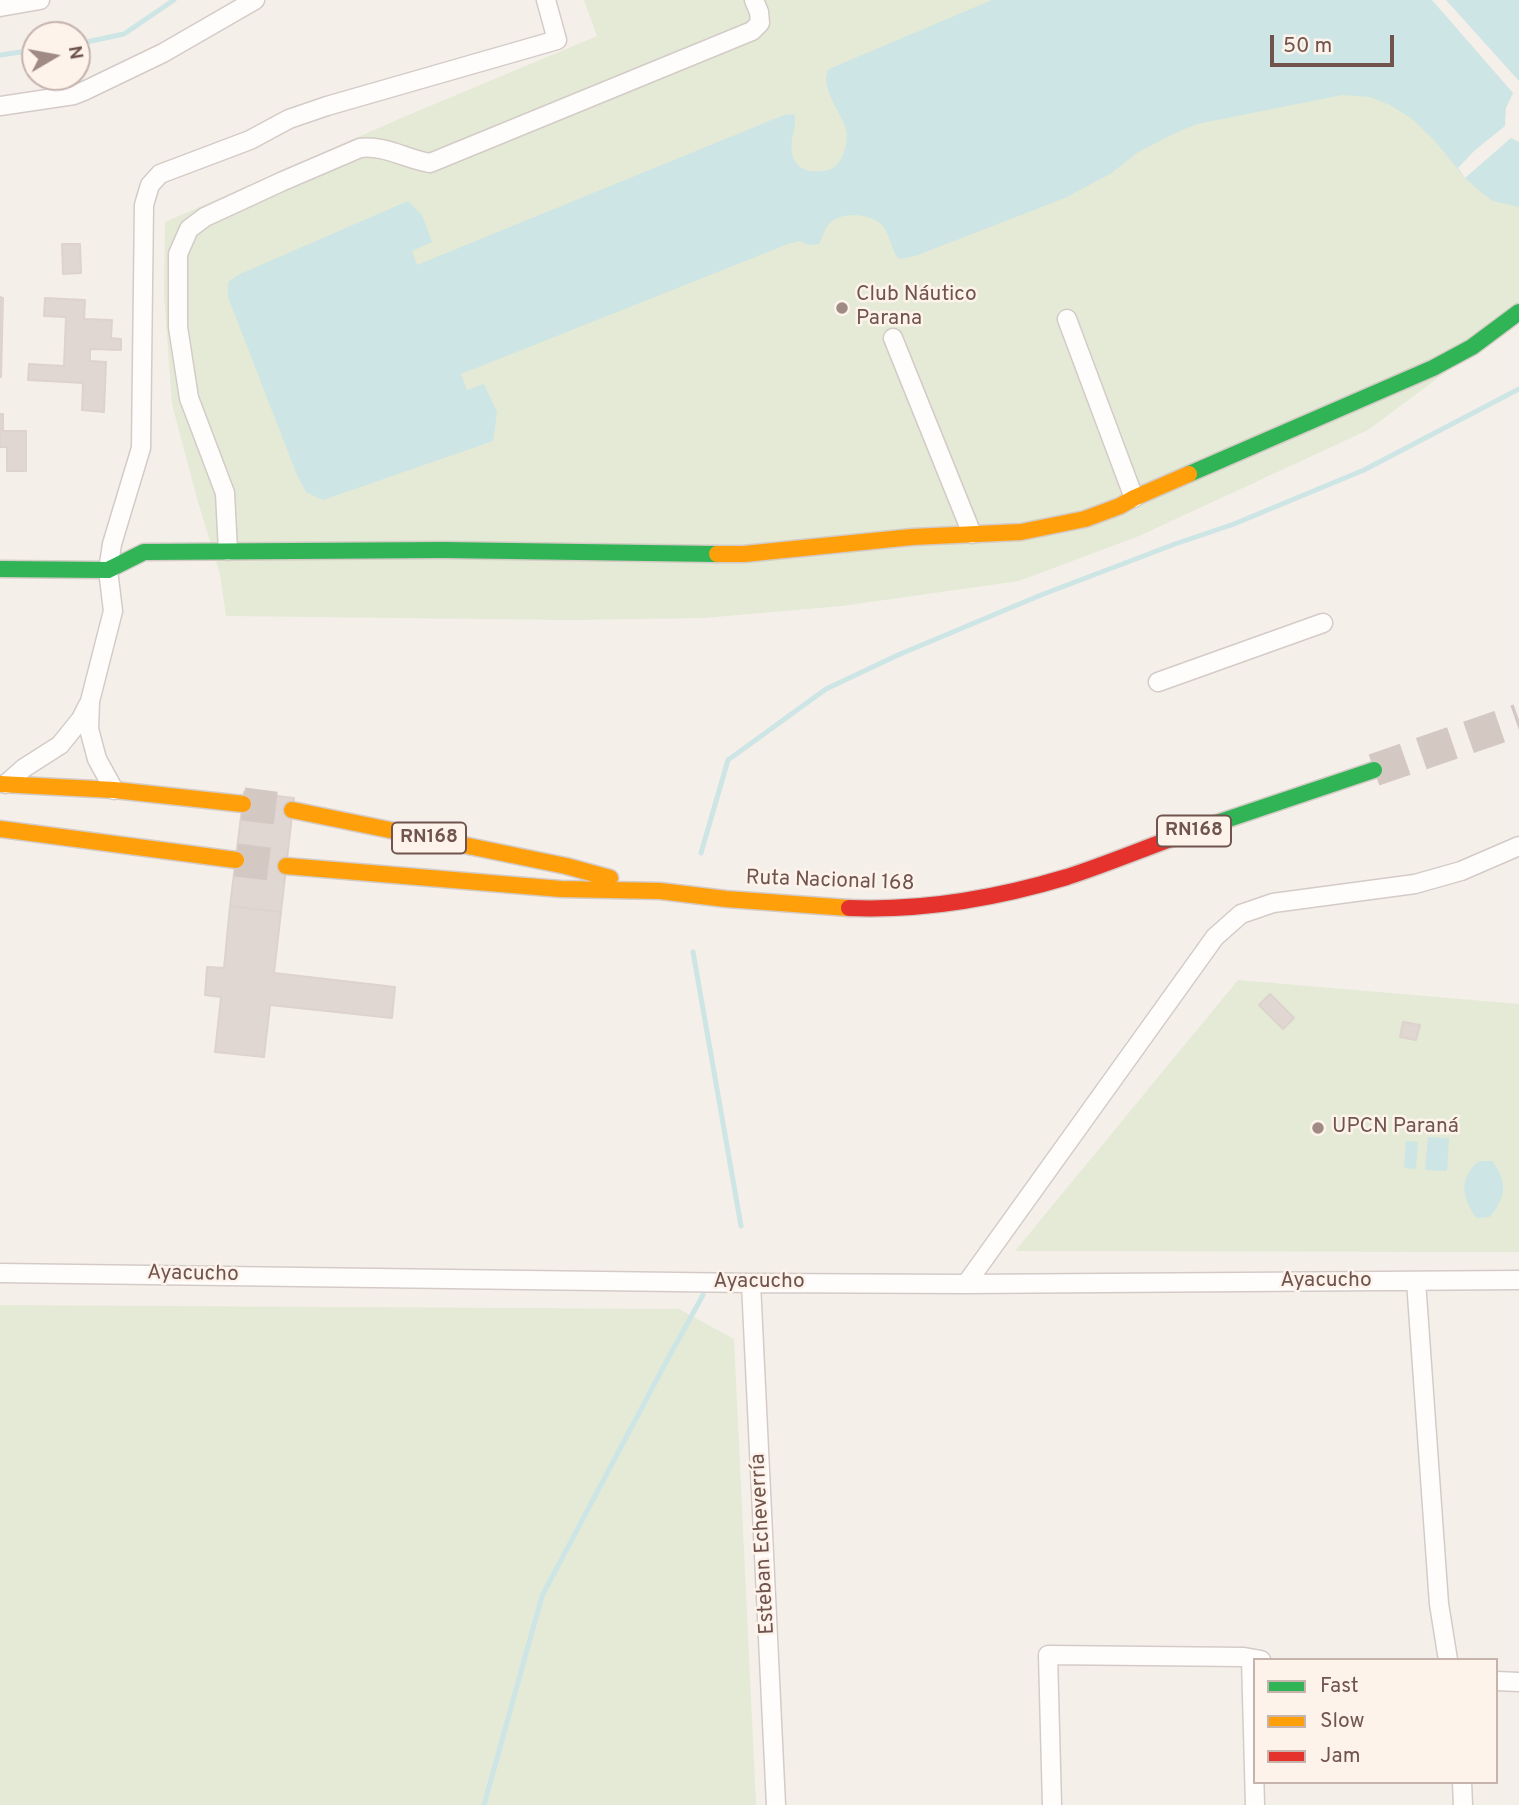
<!DOCTYPE html>
<html>
<head>
<meta charset="utf-8">
<style>
  body { margin:0 }
  #map { position:relative; width:1519px; height:1805px; overflow:hidden; background:#f5efea; font-family:Overpass,sans-serif }
  canvas { display:block }
  .legend { position:absolute; left:1253px; top:1658px; width:245px; height:126px; box-sizing:border-box; background:#fdf3eb; border:2px solid #c5b3ac; margin:0; padding:9px 12px; list-style:none; font-size:21px; color:#70544d }
  .legend li { display:flex; align-items:center; gap:14px; height:35px }
  .legend b { width:35px; border:2px solid #c5b3ac }
  .north { position:absolute; left:21px; top:21px; width:70px; height:70px; box-sizing:border-box; background:#fdf3eb; border:2px solid #c5b3ac; border-radius:50%; rotate:80deg; font-size:19px; font-weight:700; line-height:28px; text-align:center; color:#70544d }
  .north::after { content:''; display:block; margin:auto; width:24px; height:32px; background:#9f8a84; clip-path:polygon(50% 0,100% 100%,50% 72%,0 100%) }
  .scale { position:absolute; left:1270px; top:35px; width:124px; height:32px; box-sizing:border-box; border:4px solid #70544d; border-top:0; padding-left:9px; font-size:21px; line-height:24px; white-space:nowrap; color:#70544d; -webkit-text-stroke:5px #fdf3eb; paint-order:stroke }
</style>
</head>
<body>
<div id="map">
<canvas width="1519" height="1805"></canvas>
<ul class="legend">
<li><b style="height:9px;background:#30b455"></b>Fast</li>
<li><b style="height:9px;background:#ff9f0a"></b>Slow</li>
<li><b style="height:9px;background:#e5322d"></b>Jam</li>
</ul>
<div class="north">N</div>
<div class="scale">50 m</div>
</div>
<script>
const ctx = document.querySelector('canvas').getContext('2d');
ctx.lineJoin = 'round';
function fill(path, color) { ctx.fillStyle = color; ctx.fill(path, 'evenodd'); }
function strokePath(path, color, width, dash) { ctx.strokeStyle = color; ctx.lineWidth = width; ctx.lineCap = dash ? 'butt' : 'round'; ctx.setLineDash(dash || []); ctx.stroke(path); }
function label(font, color, halo, rows, align = 'center') {
  ctx.font = font + ' Overpass,sans-serif'; ctx.lineWidth = 5; ctx.setLineDash([]); ctx.textBaseline = 'middle'; ctx.strokeStyle = halo; ctx.fillStyle = color; for (const [text, x, y, turn = 0] of rows) {
    ctx.save(); ctx.translate(x, y); ctx.rotate((+turn || 0) * Math.PI / 180); ctx.textAlign = isNaN(turn) ? turn : align; if (halo) ctx.strokeText(text, 0, 0); ctx.fillText(text, 0, 0); ctx.restore();
  }
}
const green = new Path2D(`
  M584 0H1519V321L1512 323 1368 430 1139 536 1019 581 842 606 704 618 572 620 226 616 220 574 198 502 172 404 164 295 165 222 399 119 597 36Z
  M1238 980 1519 1004V1252L1015 1251Z
  M0 1305 679 1309 734 1339 756 1805H0Z`);
const water = new Path2D(`
  M992 0H1519V207L1493 201 1481 192 1465 178 1435 141 1411 118 1390 105 1370 97 1342 95 1197 124 1169 136 1137 153 1110 174 1065 198 915 256 900 259 896 256C891 246 889 233 882 225 870 213 840 211 829 224 824 229 823 237 819 244L809 245 800 241 788 244 461 374 467 390 484 384 497 412 493 441 323 500 306 492 297 475 228 297V282L240 274 408 201 422 215 432 242 412 251 417 265 784 115 794 114C797 124 793 130 792 140 789 163 801 174 823 171 834 170 839 164 843 155 846 147 848 137 846 129 841 112 818 85 829 69Z
  M1428 1137 1449 1138 1447 1171 1425 1170Z
  M1406 1141 1418 1142 1416 1169 1404 1168Z
  M1479 1161H1492C1508 1182 1506 1197 1490 1217L1476 1218C1462 1196 1458 1179 1479 1161Z`);
const pier = new Path2D(`
  M1432 0H1446L1519 81V142L1511 138 1465 178 1458 168 1474 151 1505 126 1506 108 1513 93Z`);
const stream = new Path2D(`
  M77 44 124 34 174 0
  M0 55 35 50
  M701 853 728 760 826 689 898 655 1041 595 1175 544 1234 524 1364 470 1519 389
  M693 952 741 1226
  M484 1805 542 1596 665 1364 703 1295`);
const building = new Path2D(`
  M62 244H80L81 273 63 274Z
  M0 297 3 298 1 377H0Z
  M45 298 85 300 84 319 112 320 111 338 121 339V350L90 349V361L106 362 104 412 82 410 83 383 28 380 29 364 64 366 66 317 44 316Z
  M0 414H3V431H26V471H7V447H0Z
  M244 792 294 798 281 912 230 906Z
  M230 906 281 912 274 973 395 987 392 1018 270 1005 264 1057 215 1052 221 997 205 995 207 967 224 968Z
  M1270 994 1294 1018 1283 1029 1259 1005Z
  M1403 1022 1420 1025 1416 1040 1400 1037Z`);
const highwayTunnel = new Path2D(`
  M1374 770 1519 720
  M243 804 292 810
  M236 860 286 866`);
const street = new Path2D(`
  M0 7 40 0
  M0 106 74 95 84 91 163 53 255 0
  M1067 319 1134 498
  M893 338 972 534
  M228 551 225 493 189 398 178 327V254L189 229 205 217 283 181 360 148C385 145 406 159 430 163L752 31 760 23 759 12 754 0
  M1158 682 1323 623
  M6 784 24 768 60 745 81 719 88 705
  M114 790 97 759 89 729 90 701 113 611 108 570 112 544 141 448 144 205 150 185 160 174 250 140 289 119 327 106 557 40 546 0
  M0 1273 751 1283 966 1284 1519 1280
  M1416 1281 1439 1604 1448 1660
  M751 1283 776 1805
  M966 1284 1215 937 1241 914 1273 903 1415 884 1461 871 1519 846
  M1251 1659 1255 1805
  M1496 1681 1519 1682
  M1462 1782 1463 1805
  M1052 1805 1048 1655 1244 1657 1261 1660`);
const fast = new Path2D(`
  M1189 474 1433 368 1472 347 1519 312
  M0 569 108 570 144 552 443 550 717 554
  M1184 834 1374 770`);
const slow = new Path2D(`
  M717 554H744L912 537 1021 532 1085 519 1120 506 1134 498 1189 474
  M0 784 114 790 243 804
  M292 810 566 866 610 878
  M0 829 236 860
  M286 866 561 889 660 891 726 899 849 908`);
const jam = new Path2D(`
  M849 908C923 911 997 898 1067 877 1107 864 1145 848 1184 834`);
const markers = [
  [842,308,7,"#9f8a84"],
  [1318,1128,7,"#9f8a84"]
];
const shields = [
  [1194,831,74],
  [429,838,74]
];
const shieldNames = [
  ["RN168",1194,831],
  ["RN168",429,838]
];
const poiNames = [
  ["Club Náutico",856,296],
  ["Parana",856,320],
  ["UPCN Paraná",1332,1128]
];
const streetNames = [
  ["Ruta Nacional 168",830,882,2],
  ["Ayacucho",193,1275,1],
  ["Ayacucho",1326,1282],
  ["Ayacucho",759,1283],
  ["Esteban Echeverría",764,1544,-93]
];
fill(green, '#e4ead6');
fill(water, '#cde5e4');
fill(pier, '#f5efea');
strokePath(stream, '#cde5e4', 5);
fill(building, '#e1d7d2');
strokePath(building, '#ddd2cd', 2);
strokePath(highwayTunnel, '#d4c8c3', 33, [33, 17]);
strokePath(street, '#d4cbc7', 21);
strokePath(fast, '#d4cbc6', 19);
strokePath(slow, '#d4cbc6', 19);
strokePath(jam, '#d4cbc6', 19);
strokePath(street, '#fefdfc', 18);
strokePath(fast, '#30b455', 16);
strokePath(slow, '#ff9f0a', 16);
strokePath(jam, '#e5322d', 16);
for (const [x, y, r, color] of markers) { const dot = new Path2D(); dot.arc(x, y, r, 0, 2 * Math.PI); ctx.fillStyle = color; ctx.fill(dot); strokePath(dot, '#fdf3eb', 2.5); }
for (const [x, y, w] of shields) { const box = new Path2D(); box.roundRect(x - w / 2, y - 15.5, w, 31, 5); ctx.fillStyle = '#fdf3eb'; ctx.fill(box); strokePath(box, '#70544d', 2); }
label('bold 19px', '#70544d', null, shieldNames);
label('21px', '#70544d', '#fdf3eb', poiNames, 'left');
label('21px', '#70544d', '#fdf3eb', streetNames);
</script>
</body>
</html>
